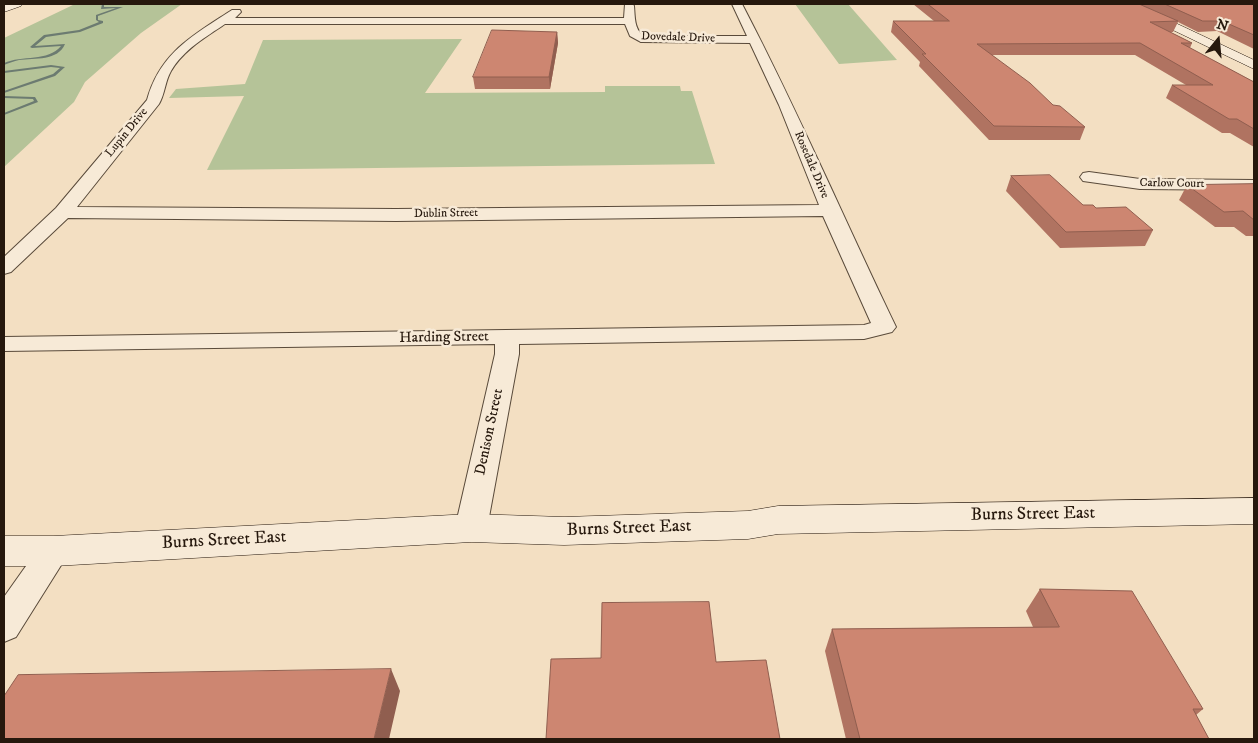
<!DOCTYPE html>
<html>
<head>
<meta charset="utf-8">
<style>
  body { margin:0 }
  #map { position:relative; width:1258px; height:743px; overflow:hidden; background:#f3dfc2; font-family:"IM FELL DW Pica",serif }
  canvas { display:block }
  .frame { position:absolute; inset:0; border:5px solid #26180d; pointer-events:none }
  .north { position:absolute; left:1193px; top:15px; width:50px; height:50px; -webkit-text-stroke:4px #f7ead7; paint-order:stroke; rotate:17deg; font-size:14px; font-weight:700; line-height:20px; text-align:center; color:#26180d }
  .north::after { content:''; display:block; margin:auto; width:18px; height:22px; background:#26180d; clip-path:polygon(50% 0,100% 100%,50% 72%,0 100%) }
</style>
</head>
<body>
<div id="map">
<canvas width="1258" height="743"></canvas>
<div class="frame"></div>
<div class="north">N</div>
</div>
<script>
const ctx = document.querySelector('canvas').getContext('2d');
ctx.lineJoin = 'round';
function fill(path, color) { ctx.fillStyle = color; ctx.fill(path, 'evenodd'); }
function strokePath(path, color, width, dash) { ctx.strokeStyle = color; ctx.lineWidth = width; ctx.lineCap = dash ? 'butt' : 'round'; ctx.setLineDash(dash || []); ctx.stroke(path); }
function label(font, color, halo, rows, align = 'center') {
  ctx.font = font + ' "IM FELL DW Pica",serif'; ctx.lineWidth = 5; ctx.setLineDash([]); ctx.textBaseline = 'middle'; ctx.strokeStyle = halo; ctx.fillStyle = color; for (const [text, x, y, turn = 0] of rows) {
    ctx.save(); ctx.translate(x, y); ctx.rotate((+turn || 0) * Math.PI / 180); ctx.textAlign = isNaN(turn) ? turn : align; if (halo) ctx.strokeText(text, 0, 0); ctx.fillText(text, 0, 0); ctx.restore();
  }
}
const green = new Path2D(`
  M75 4H182L141 33 85 82 74 102 4 167V38Z
  M795 4H848L897 60 839 64Z
  M462 39 425 93 605 92V86H680L681 91H692L715 164 207 170 244 96 169 98 176 89 245 84 263 40Z`);
const stream = new Path2D(`
  M102 4H104V7H123L98 16V20L103 21V23L80 32 46 37 35 46 65 44C58 61 35 58 19 60 14 61 9 63 4 65V63C22 55 48 62 61 46L32 48 30 47 44 35 79 30 99 22 96 20V15L116 8 101 9Z
  M51 65 65 67 55 76 4 93V91L53 74 60 68 51 67 4 73V71Z
  M4 96 34 97H35L38 102 4 115V113L34 101 33 99 4 98Z`);
const street = new Path2D(`
  M625 4H633L634 6C635 17 634 28 643 36H747L732 4H742C797 109 844 219 896 327L892 332 864 339 519 344V354L487 528 482 537 471 541 460 537 455 528 495 354V344L4 351V337L864 325 871 323 823 216 396 221 68 218 11 272 4 274V257L56 208 147 100C160 52 194 35 232 10H240L241 12 235 18H624ZM225 24H625L630 36 641 42 750 43 779 105 819 205 396 209 77 207 159 104C165 94 165 81 171 71 183 50 206 37 225 24Z
  M1089 172 1140 179 1254 180V190L1140 189 1083 181 1080 177 1083 173Z
  M54 538 65 542 70 551 16 637 4 642V597L43 542Z`);
const secondary = new Path2D(`
  M7 4H23L21 6 4 12V5Z
  M1122 4H1135L1254 60V69L1123 6Z
  M1254 498V524L778 534 748 539 564 545 471 542 54 566H4V536H54L471 514 564 517 748 511 778 506Z`);
const wall = new Path2D(`
  M913 4H1254V49L1217 31 1198 32 1178 22 1173 32H1170L1192 43 1190 48 1254 82V147L1230 133H1222L1166 98 1172 85H1186L1135 55H992L1053 105 1085 127 1080 140H989L919 66 920 62 891 32 893 21H934Z
  M557 32 558 43 550 89H475L473 77Z
  M1011 176 1083 205 1096 208 1153 230 1145 246 1060 248 1006 191Z
  M1254 184V236H1246L1234 227H1215L1179 200 1187 185Z
  M1040 589 1203 709 1196 715 1209 739H846L825 651 832 629 1033 627 1026 611Z`);
const shadedWall = new Path2D(`
  M557 32 558 43 550 89 549 77Z
  M391 669 400 691 389 739H374Z`);
const building = new Path2D(`
  M928 4H1139L1178 21 1150 22 1192 43H1181L1254 82V129L1237 119H1229L1172 85H1213L1140 43 977 44 1030 83 1053 105 1060 106 1085 127 994 126 922 54H926L893 21H949Z
  M1165 4H1254V35L1222 21H1203Z
  M492 30 557 32 549 77H473Z
  M1050 175 1083 205H1093L1096 208 1126 207 1153 230 1066 232 1011 176Z
  M1254 184V220L1243 211 1224 212 1187 185Z
  M1040 589 1132 591 1203 709H1193L1209 739H860L832 629 1059 627Z
  M709 602 716 662 766 660 780 739H546L551 659 601 658 602 603Z
  M391 669 374 739H4V696L18 675Z`);
const farStreetnames = [
  ["Dovedale Drive",678,38,2],
  ["Lupin Drive",127,133,-51],
  ["Rosedale Drive",811,165,67],
  ["Carlow Court",1172,184,1],
  ["Dublin Street",446,214,-1]
];
const streetNames = [
  ["Harding Street",444,338,-1],
  ["Denison Street",490,432,-78]
];
const nearStreetnames = [
  ["Burns Street East",1033,515,-1],
  ["Burns Street East",629,529,-2],
  ["Burns Street East",224,541,-3]
];
fill(green, '#b5c398');
fill(stream, '#6c7b71');
strokePath(street, '#594a3a', 2);
strokePath(secondary, '#26180d', 1);
fill(street, '#f7ead7');
fill(secondary, '#f7ead7');
fill(wall, '#b07361');
fill(shadedWall, '#905e4f');
fill(building, '#cd8671');
strokePath(building, '#905e4f', 1);
label('12px', '#26180d', '#f7ead7', farStreetnames);
label('15px', '#26180d', '#f7ead7', streetNames);
label('18px', '#26180d', '#f7ead7', nearStreetnames);
</script>
</body>
</html>
